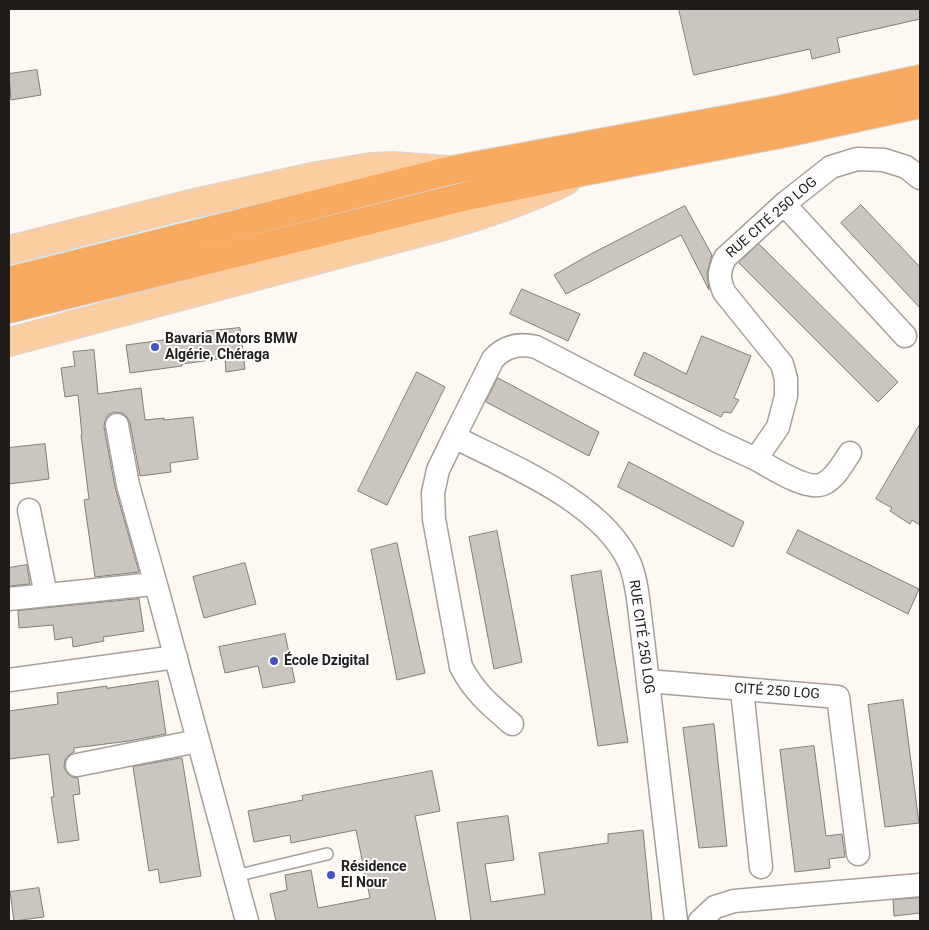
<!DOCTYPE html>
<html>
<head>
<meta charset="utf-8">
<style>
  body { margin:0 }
  #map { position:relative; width:929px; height:930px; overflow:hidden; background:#fef8f2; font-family:Roboto,sans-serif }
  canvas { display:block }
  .frame { position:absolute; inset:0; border:10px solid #1f1c1a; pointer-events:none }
</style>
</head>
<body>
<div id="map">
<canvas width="929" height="930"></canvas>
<div class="frame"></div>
</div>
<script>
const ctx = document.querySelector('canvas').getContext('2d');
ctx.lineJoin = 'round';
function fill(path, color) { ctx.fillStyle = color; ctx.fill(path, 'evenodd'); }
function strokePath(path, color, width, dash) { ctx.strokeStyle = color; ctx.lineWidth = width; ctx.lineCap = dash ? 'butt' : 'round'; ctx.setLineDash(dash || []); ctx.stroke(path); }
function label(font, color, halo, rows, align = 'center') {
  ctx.font = font + ' Roboto,sans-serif'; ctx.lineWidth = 4; ctx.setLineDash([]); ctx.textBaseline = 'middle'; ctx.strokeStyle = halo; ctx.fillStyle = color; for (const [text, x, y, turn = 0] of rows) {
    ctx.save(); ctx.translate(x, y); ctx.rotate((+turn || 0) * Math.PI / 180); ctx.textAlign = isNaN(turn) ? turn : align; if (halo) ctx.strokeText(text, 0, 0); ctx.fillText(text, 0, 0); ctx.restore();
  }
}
const building = new Path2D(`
  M679 9H920V19L837 38 840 52 812 59 810 49 694 75Z
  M37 70 41 95 11 100 9 74Z
  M861 205 920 267V308L841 223Z
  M685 206 712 255 707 273 709 290 681 235 566 294 554 275 589 255Z
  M759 244 898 382 878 402 739 263Z
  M522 289 580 314 568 341 510 314Z
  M240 328 245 369 226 372 225 358 182 364V366L130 373 126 345 201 335 200 332Z
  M702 336 751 356 734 398 739 400 731 413 724 412 721 417 634 375 644 352 686 374Z
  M94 350 98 394 141 388 145 420 164 418V420L193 417 198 459 170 463 171 472 140 476 130 423 127 417 122 413 114 412 108 415 105 421 104 427 115 487 139 572 95 577 84 500 89 499 81 435H82L78 395 65 397 61 368 75 366 73 352Z
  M417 372 445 387 387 505 358 491Z
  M498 378 599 432 589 456 486 402Z
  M920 424V525L912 520 910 524 890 511 892 508 876 499Z
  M45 444 49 479 9 484V448Z
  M629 462 744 522 733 547 618 487Z
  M798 530 919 589 908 614 787 553Z
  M497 531 522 662 494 669 469 537Z
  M397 543 425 673 397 680 371 550Z
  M245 563 256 604 204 618 193 577Z
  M27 565 30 584 9 586V568Z
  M601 571 628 742 598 746 571 576Z
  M139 599 144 631 103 637 104 641 73 647 72 637 55 640 53 625 19 628 18 611Z
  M285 634 295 682 263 688 258 666 225 673 219 647Z
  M158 681 166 734 129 741 74 748V752L69 755 65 760 64 767 67 773 72 777 78 778 80 794 73 795 79 840 58 843 51 797H54L49 754 9 759V711L58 704 57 693 107 686V688Z
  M903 700 919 823 885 827 868 705Z
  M714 724 727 846 699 848 683 728Z
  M814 746 826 836 842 834 845 857 829 859 830 868 795 872 780 750Z
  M182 758 201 876 160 883 158 869 149 871 133 767Z
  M432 771 440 811 415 816 436 921H276L270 894 287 890 285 875 311 870 318 908 370 898 356 830 291 843 290 835 254 842 248 811 303 800 302 796Z
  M508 816 514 860 485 864 491 902 545 894 539 853 608 843V834L643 830 652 921H471L457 823Z
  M39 888 44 917 14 921 10 892Z
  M920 898V913L894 916 893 900Z`);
const lane = new Path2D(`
  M235 876 327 854`);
const street = new Path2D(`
  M784 204 905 336
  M117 425 128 485 158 592
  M454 437 438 470 433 493 434 519 461 667C475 693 490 705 512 724
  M756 459C771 467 809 493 825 483 836 477 843 463 850 453
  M29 510 46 595
  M9 599 153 584 158 592 247 921
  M9 680 176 657
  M648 681 838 697 858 854
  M742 690 761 867
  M77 765 198 741
  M676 921 642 631C639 610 638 584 630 564 604 503 510 465 454 437L493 359C505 346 519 343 536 347L717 441 756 459 778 427 786 396V379L782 364 724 292C718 278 719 271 725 258L784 204 831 167 857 159 884 160 906 167 920 178
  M700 921 715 907 734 901 920 885`);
const primary = new Path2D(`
  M9 250 186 205 317 176 371 167 393 166 448 170
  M9 342 444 226C486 214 527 200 566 181`);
const highway = new Path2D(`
  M9 281 452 170 783 109 920 79
  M9 309 467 196 586 171 786 133 920 104`);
const markers = [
  [155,347,5,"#4552c7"],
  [274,661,5,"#4552c7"],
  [331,875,5,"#4552c7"]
];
const streetNames = [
  ["RUE CITÉ 250 LOG",772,218,-41],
  ["RUE CITÉ 250 LOG",641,637,82],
  ["CITÉ 250 LOG",777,692,4]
];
const poiNames = [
  ["Bavaria Motors BMW",165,339],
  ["Algérie, Chéraga",165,355],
  ["École Dzigital",284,661],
  ["Résidence",341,867],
  ["El Nour",341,883]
];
fill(building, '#cbc5bf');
strokePath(building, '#827c77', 1);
strokePath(lane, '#a6a09a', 14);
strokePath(street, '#a6a09a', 25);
strokePath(primary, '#d7d6d6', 30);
strokePath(highway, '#d7d6d6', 30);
strokePath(lane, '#fff', 11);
strokePath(street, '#fff', 22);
strokePath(primary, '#fbcda0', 28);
strokePath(highway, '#f8ab60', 28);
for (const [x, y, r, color] of markers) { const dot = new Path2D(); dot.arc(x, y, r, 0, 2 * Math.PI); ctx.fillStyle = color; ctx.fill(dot); strokePath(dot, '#fff', 2); }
label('14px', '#1f1c1a', '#fff', streetNames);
label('bold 14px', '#1f1c1a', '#fff', poiNames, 'left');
</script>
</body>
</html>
